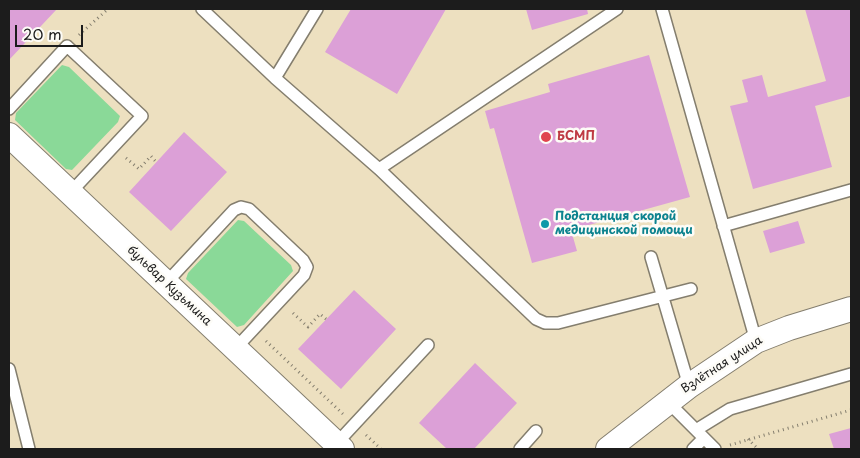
<!DOCTYPE html>
<html>
<head>
<meta charset="utf-8">
<style>
  body { margin:0 }
  #map { position:relative; width:860px; height:458px; overflow:hidden; background:#ede0c0; font-family:"Playpen Sans",sans-serif }
  canvas { display:block }
  .frame { position:absolute; inset:0; border:10px solid #1c1c1c; pointer-events:none }
  .scale { position:absolute; left:15px; top:25px; width:68px; height:22px; box-sizing:border-box; border:2px solid #1c1c1c; border-top:0; padding-left:6px; font-size:15px; line-height:18px; white-space:nowrap; color:#1c1c1c; -webkit-text-stroke:4px #fdfcf7; paint-order:stroke }
</style>
</head>
<body>
<div id="map">
<canvas width="860" height="458"></canvas>
<div class="frame"></div>
<div class="scale">20 m</div>
</div>
<script>
const ctx = document.querySelector('canvas').getContext('2d');
ctx.lineJoin = 'round';
function fill(path, color) { ctx.fillStyle = color; ctx.fill(path, 'evenodd'); }
function strokePath(path, color, width, dash) { ctx.strokeStyle = color; ctx.lineWidth = width; ctx.lineCap = dash ? 'butt' : 'round'; ctx.setLineDash(dash || []); ctx.stroke(path); }
function label(font, color, halo, rows, align = 'center') {
  ctx.font = font + ' "Playpen Sans",sans-serif'; ctx.lineWidth = 5; ctx.setLineDash([]); ctx.textBaseline = 'middle'; ctx.strokeStyle = halo; ctx.fillStyle = color; for (const [text, x, y, turn = 0] of rows) {
    ctx.save(); ctx.translate(x, y); ctx.rotate((+turn || 0) * Math.PI / 180); ctx.textAlign = isNaN(turn) ? turn : align; if (halo) ctx.strokeText(text, 0, 0); ctx.fillText(text, 0, 0); ctx.restore();
  }
}
const green = new Path2D(`
  M62 65 69 67 120 116 118 122 72 170 66 169 15 120 16 113Z
  M238 220 244 221 291 265 293 271 244 325 237 327 186 279 188 273Z`);
const building = new Path2D(`
  M9 9H57L9 60Z
  M351 9H446L397 94 325 52Z
  M526 9H587L588 14 532 30Z
  M805 9H851V96L815 106 832 167 753 189 730 106 748 102 742 80 762 75 768 97 826 81Z
  M649 55 690 197 571 230 577 251 532 263 494 128 490 129 485 111 550 92 548 84Z
  M184 132 227 172 171 231 129 192Z
  M798 221 805 243 770 253 763 231Z
  M354 290 396 329 341 389 298 349Z
  M475 363 517 403 474 449H447L419 423Z
  M851 428V449H834L829 434Z`);
const path = new Path2D(`
  M79 35 108 9
  M126 158 139 169 151 156 156 162
  M293 313 308 327 320 314 326 319
  M266 341 343 414
  M366 435 381 449
  M748 439 758 449
  M730 445 851 410`);
const lane = new Path2D(`
  M202 9 275 78 379 169 536 319 545 323H558L691 289
  M662 9 756 341
  M275 78 317 9
  M9 109 67 46 142 116 70 193
  M379 169 617 9
  M723 226 851 190
  M651 257 689 386
  M166 283 234 210 241 207 249 209 303 260 307 267 304 275 235 349
  M9 369 29 449
  M668 402 715 449
  M696 430 730 409 851 374
  M336 444 428 345
  M520 449 536 431
  M693 449 704 438`);
const street = new Path2D(`
  M9 135 342 449
  M608 449 689 386 756 341 789 328 851 309`);
const markers = [
  [546,137,6,"#e0444e"],
  [545,224,5,"#0f9aa8"]
];
const healthNames = [
  ["БСМП",557,137]
];
const cultureNames = [
  ["Подстанция скорой",555,217],
  ["медицинской помощи",555,231]
];
const streetNames = [
  ["бульвар Кузьмина",169,286,43],
  ["Взлётная улица",722,365,-33]
];
fill(green, '#8ad998');
fill(building, '#dca0d7');
strokePath(lane, '#847e6e', 14);
strokePath(street, '#847e6e', 26);
strokePath(path, '#847e6e', 3, [1, 4]);
strokePath(lane, '#fff', 11);
strokePath(street, '#fff', 24);
for (const [x, y, r, color] of markers) { const dot = new Path2D(); dot.arc(x, y, r, 0, 2 * Math.PI); ctx.fillStyle = color; ctx.fill(dot); strokePath(dot, '#fdfcf7', 2); }
label('bold 12px', '#be3a42', '#fdfcf7', healthNames, 'left');
label('bold 12px', '#0d838f', '#fdfcf7', cultureNames, 'left');
label('12px', '#1c1c1c', '#fdfcf7', streetNames);
</script>
</body>
</html>
